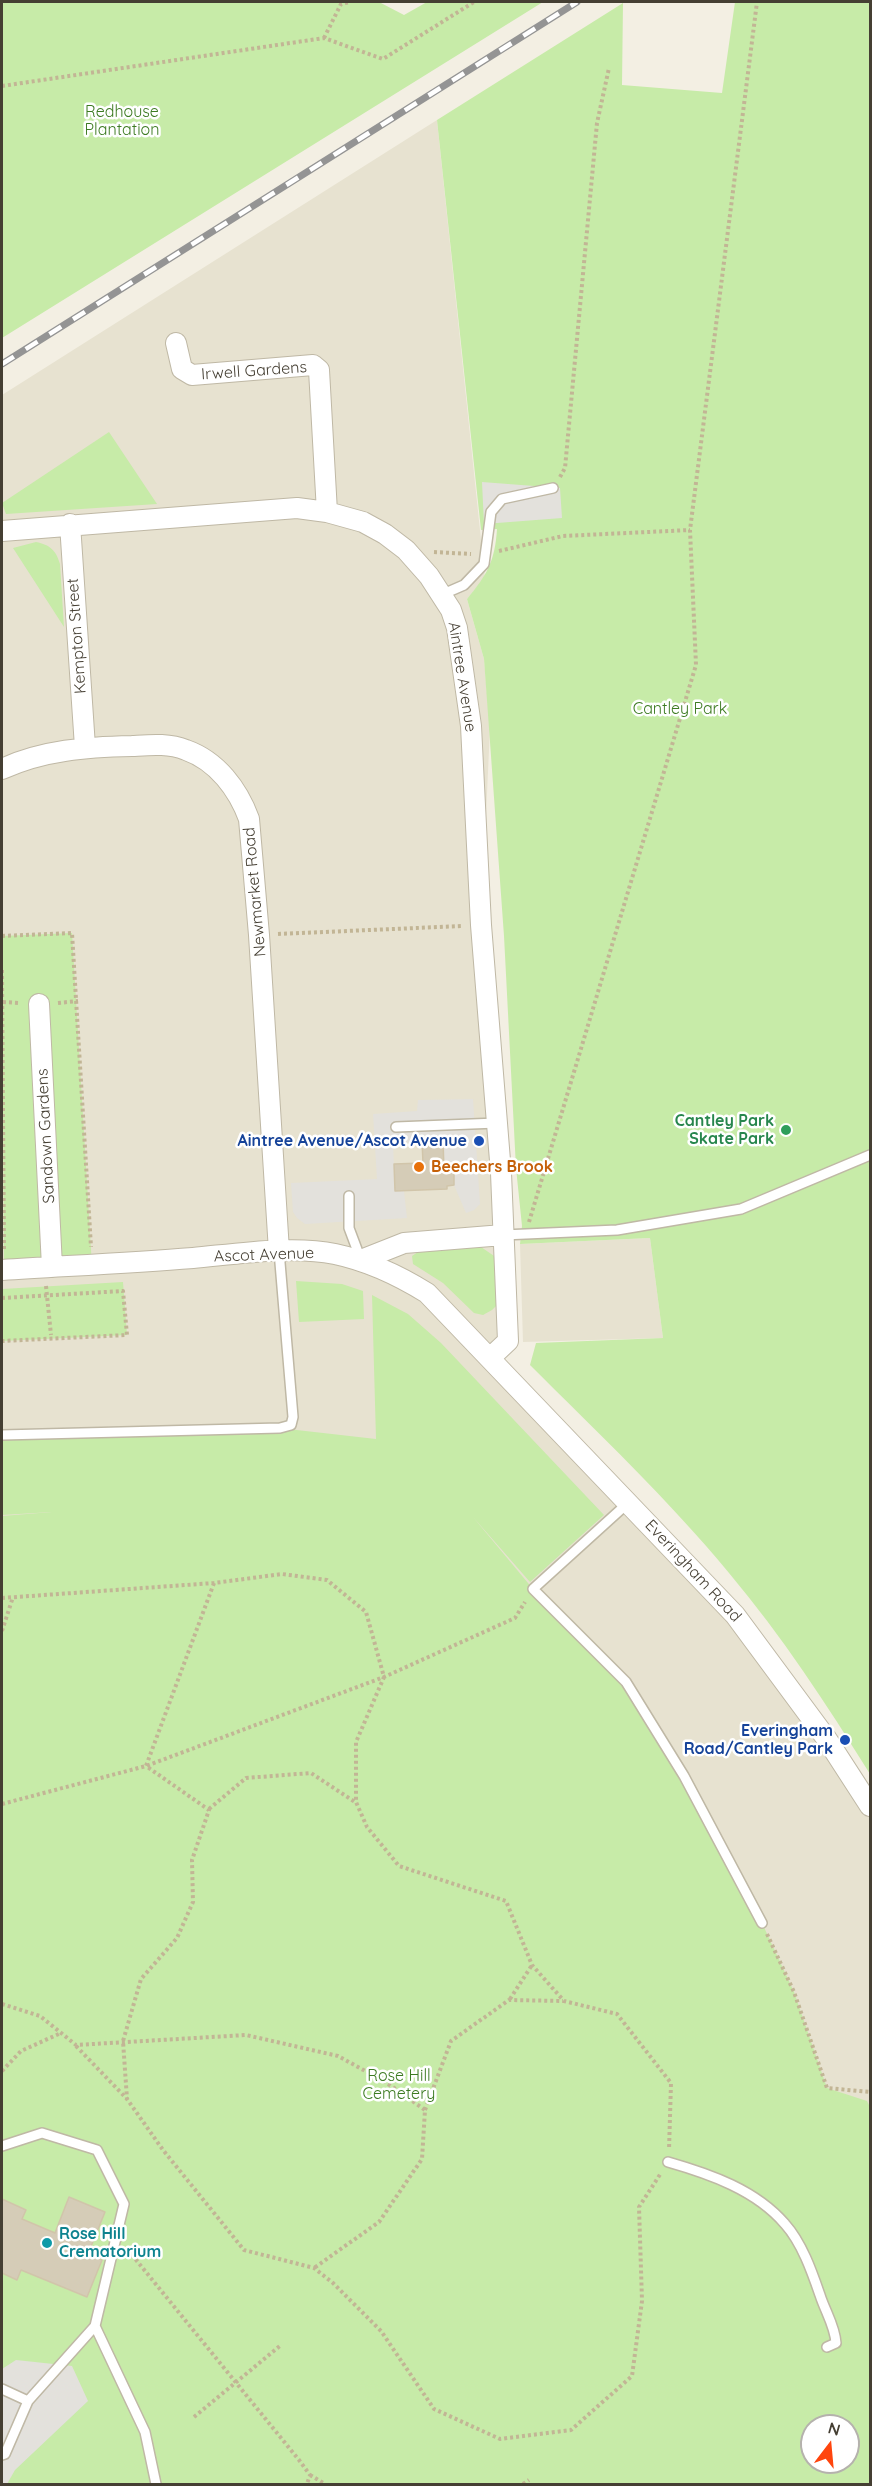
<!DOCTYPE html>
<html>
<head>
<meta charset="utf-8">
<style>
  body { margin:0 }
  #map { position:relative; width:872px; height:2486px; overflow:hidden; background:#f3efe3; font-family:Quicksand,sans-serif }
  canvas { display:block }
  .frame { position:absolute; inset:0; border:3px solid #453f33; pointer-events:none }
  .north { position:absolute; left:800px; top:2414px; width:60px; height:60px; box-sizing:border-box; background:#fff; border:2px solid #b5b2ad; border-radius:50%; rotate:16deg; font-size:16px; font-weight:700; line-height:24px; text-align:center; color:#453f33 }
  .north::after { content:''; display:block; margin:auto; width:21px; height:27px; background:#ff450e; clip-path:polygon(50% 0,100% 100%,50% 72%,0 100%) }
</style>
</head>
<body>
<div id="map">
<canvas width="872" height="2486"></canvas>
<div class="frame"></div>
<div class="north">N</div>
</div>
<script>
const ctx = document.querySelector('canvas').getContext('2d');
ctx.lineJoin = 'round';
function fill(path, color) { ctx.fillStyle = color; ctx.fill(path, 'evenodd'); }
function strokePath(path, color, width, dash) { ctx.strokeStyle = color; ctx.lineWidth = width; ctx.lineCap = dash ? 'butt' : 'round'; ctx.setLineDash(dash || []); ctx.stroke(path); }
function label(font, color, halo, rows, align = 'center') {
  ctx.font = font + ' Quicksand,sans-serif'; ctx.lineWidth = 5; ctx.setLineDash([]); ctx.textBaseline = 'middle'; ctx.strokeStyle = halo; ctx.fillStyle = color; for (const [text, x, y, turn = 0] of rows) {
    ctx.save(); ctx.translate(x, y); ctx.rotate((+turn || 0) * Math.PI / 180); ctx.textAlign = isNaN(turn) ? turn : align; if (halo) ctx.strokeText(text, 0, 0); ctx.fillText(text, 0, 0); ctx.restore();
  }
}
const residential = new Path2D(`
  M437 120 485 578 467 599 484 659 490 728 481 925 508 1341 490 1358 735 1615 870 1807V2484H2V395ZM812 2426H848V2462H812Z
  M650 1238 663 1338 523 1342 520 1244Z`);
const green = new Path2D(`
  M2 2H379L404 15 427 2H543L2 338Z
  M735 2H870V1774C827 1705 782 1636 729 1573 669 1500 597 1432 530 1365L536 1343 663 1338 650 1238 520 1244 522 1226 516 1168 504 936 484 659 467 599C487 575 495 561 497 529L481 530 437 120 623 3 622 85 722 93Z
  M109 432 157 504 6 514 2 503Z
  M36 542C50 545 56 550 60 564L64 627 13 548Z
  M72 933 92 1266 4 1270 2 936Z
  M481 1247 497 1258 499 1303 492 1310 483 1315 474 1313 443 1283 413 1264 412 1256 421 1250Z
  M296 1281 342 1284 363 1291 364 1319 299 1322Z
  M123 1282 127 1335 2 1341V1289Z
  M372 1295 408 1314 441 1343 604 1515 530 1582 473 1517 533 1589 626 1682 762 1923 794 1992 827 2088 867 2101 870 2107V2484H2V1516L52 1512 2 1515V1435L279 1428 376 1439ZM812 2426H848V2462H812Z`);
const parking = new Path2D(`
  M482 482 560 488 562 518 484 524Z
  M473 1099 480 1204 474 1210 466 1213 454 1185V1170H444L442 1140 393 1144 395 1191H404L407 1218 305 1224 297 1218 293 1212 291 1183 377 1179 373 1114 417 1111 418 1100Z
  M16 2360 72 2366 88 2401 15 2470 7 2484H2V2369Z`);
const building = new Path2D(`
  M443 1140 444 1170 454 1169V1185L447 1186V1189L395 1191 394 1164 423 1163 422 1141Z
  M69 2197 105 2212 88 2254 102 2260 87 2297 21 2270 17 2280 2 2273V2199L26 2210 22 2219 55 2233Z`);
const path = new Path2D(`
  M324 38 341 4 350 2
  M2 86 324 38 383 59 474 2
  M560 477 565 468 597 123 609 68
  M499 551 563 536 690 530
  M434 552 471 554
  M278 934 462 926
  M2 936 72 933 91 1247
  M2 970 4 1252
  M3 1002 20 1003
  M58 1003 78 1001
  M529 1222 696 665 690 530 757 2
  M46 1286 51 1335
  M2 1298 123 1291 127 1335 2 1341
  M214 1583 146 1766 209 1810 192 1860 193 1902 177 1938 141 1979 123 2041 127 2099 163 2150 244 2250 314 2268 333 2283 381 2331 434 2409 500 2439 571 2430 632 2376 642 2301 639 2207 661 2173
  M2 1598 214 1583 282 1574 327 1580 366 1612 384 1677 356 1742V1802L367 1827 399 1866 506 1901 532 1965 564 2001 617 2014 671 2083 669 2150
  M2 1631 13 1597
  M2 1804 146 1766 384 1677 515 1618 525 1602
  M209 1809 246 1778 311 1773 355 1802
  M767 1934 794 1992 827 2088 870 2092
  M510 1999 532 1965
  M2 2004 40 2016 76 2045 246 2035 338 2056 387 2083 425 2110 422 2159 379 2222 314 2268
  M76 2046 127 2099
  M2 2071 21 2051 61 2033
  M425 2110 451 2041 509 2000 563 2001
  M128 2250 299 2460 310 2475 307 2484
  M194 2417 281 2345
  M310 2475 325 2484
  M523 2484 529 2480`);
const lane = new Path2D(`
  M441 595 464 585 484 564 491 512 502 499 553 488
  M396 1127 497 1123
  M349 1196V1228L361 1260
  M503 1235 617 1230 741 1209 870 1155
  M2 1435 280 1428 291 1425 293 1417 279 1251
  M629 1502 533 1589 626 1682 684 1776 762 1923
  M2 2146 42 2133 97 2150 124 2204 95 2326 145 2432 156 2484
  M668 2162C710 2174 756 2190 785 2224 802 2243 812 2272 820 2295 825 2311 835 2326 836 2343L827 2347
  M2 2389 28 2401 5 2454 2 2455
  M28 2401 95 2326`);
const street = new Path2D(`
  M176 343 182 369 192 375 313 365 319 370 327 512
  M70 524 85 747
  M2 531 297 508 327 512 363 522 385 534 406 550 429 576 451 610 457 628 471 726 481 925 501 1173 508 1341 490 1358
  M2 769C43 750 87 747 132 746 150 745 168 743 186 750 217 761 238 789 249 819L259 935 279 1251
  M39 1004 52 1267
  M361 1260 404 1243 503 1235
  M2 1270C65 1266 129 1263 193 1258 236 1254 293 1245 335 1254 368 1261 398 1275 427 1293L735 1615 826 1738 870 1806`);
const rail = new Path2D(`
  M2 364 577 2`);
const markers = [
  [786,1130,6,"#2e9e5b"],
  [479,1141,6,"#1a4fb4"],
  [419,1167,6,"#e8710a"],
  [845,1740,6,"#1a4fb4"],
  [47,2243,6,"#0f9aa8"]
];
const parkNames = [
  ["Redhouse",122,112],
  ["Plantation",122,130],
  ["Cantley Park",680,709],
  ["Rose Hill",399,2076],
  ["Cemetery",399,2094]
];
const streetNames = [
  ["Irwell Gardens",254,371,-4],
  ["Kempton Street",77,636,-94],
  ["Aintree Avenue",462,677,81],
  ["Newmarket Road",255,892,-95],
  ["Sandown Gardens",46,1136,-93],
  ["Ascot Avenue",264,1255,-2],
  ["Everingham Road",693,1571,47]
];
const leisureNames = [
  ["Cantley Park",774,1121],
  ["Skate Park",774,1139]
];
const transitNames = [
  ["Aintree Avenue/Ascot Avenue",467,1141],
  ["Everingham",833,1731],
  ["Road/Cantley Park",833,1749]
];
const foodNames = [
  ["Beechers Brook",431,1167]
];
const cultureNames = [
  ["Rose Hill",59,2234],
  ["Crematorium",59,2252]
];
fill(residential, '#e7e2d0');
fill(green, '#c7eba8');
fill(parking, '#e3e1dc');
fill(building, '#d5ccb7');
strokePath(building, '#d1c5aa', 1.5);
strokePath(lane, '#bfb8a5', 12);
strokePath(street, '#bfb8a5', 22);
strokePath(path, '#c2b595', 4, [3, 3]);
strokePath(lane, '#fff', 9);
strokePath(street, '#fff', 20);
strokePath(rail, '#949494', 7);
strokePath(rail, '#fff', 4.5, [14]);
for (const [x, y, r, color] of markers) { const dot = new Path2D(); dot.arc(x, y, r, 0, 2 * Math.PI); ctx.fillStyle = color; ctx.fill(dot); strokePath(dot, '#fff', 2); }
label('16px', '#3d7b22', '#fff', parkNames);
label('16px', '#453f33', '#fff', streetNames);
label('bold 16px', '#27864d', '#fff', leisureNames, 'right');
label('bold 16px', '#164399', '#fff', transitNames, 'right');
label('bold 16px', '#c56008', '#fff', foodNames, 'left');
label('bold 16px', '#0d838f', '#fff', cultureNames, 'left');
</script>
</body>
</html>
